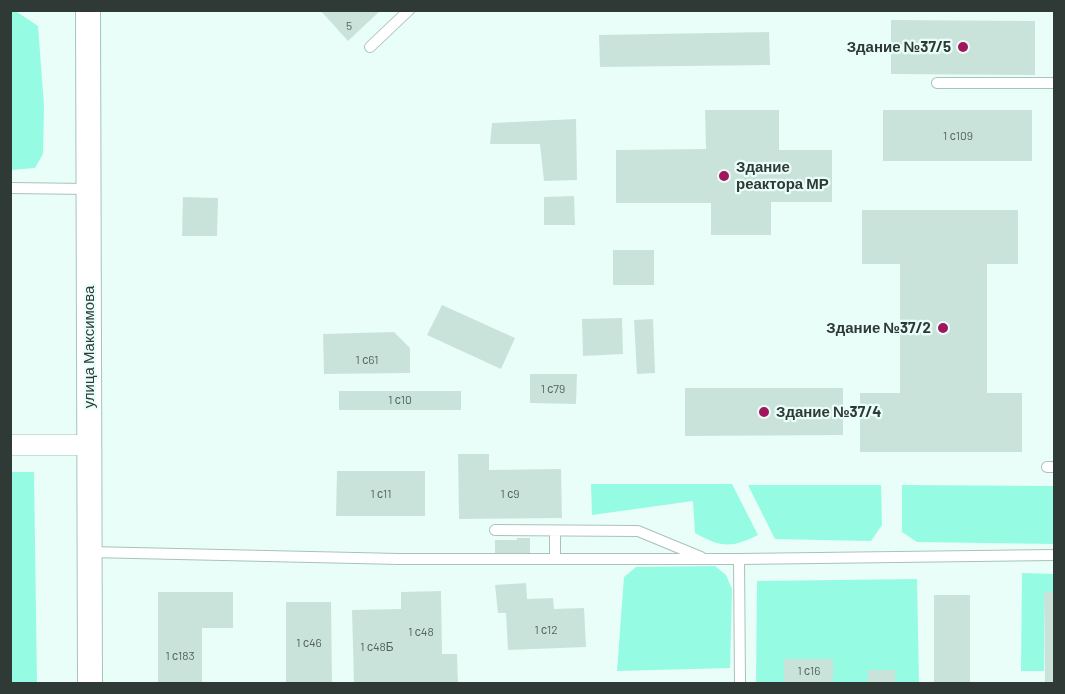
<!DOCTYPE html>
<html>
<head>
<meta charset="utf-8">
<style>
  body { margin:0 }
  #map { position:relative; width:1065px; height:694px; overflow:hidden; background:#e9fef8; font-family:Barlow,sans-serif }
  canvas { display:block }
  .frame { position:absolute; inset:0; border:12px solid #2f3936; pointer-events:none }
</style>
</head>
<body>
<div id="map">
<canvas width="1065" height="694"></canvas>
<div class="frame"></div>
</div>
<script>
const ctx = document.querySelector('canvas').getContext('2d');
ctx.lineJoin = 'round';
function fill(path, color) { ctx.fillStyle = color; ctx.fill(path, 'evenodd'); }
function strokePath(path, color, width, dash) { ctx.strokeStyle = color; ctx.lineWidth = width; ctx.lineCap = dash ? 'butt' : 'round'; ctx.setLineDash(dash || []); ctx.stroke(path); }
function label(font, color, halo, rows, align = 'center') {
  ctx.font = font + ' Barlow,sans-serif'; ctx.lineWidth = 4.5; ctx.setLineDash([]); ctx.textBaseline = 'middle'; ctx.strokeStyle = halo; ctx.fillStyle = color; for (const [text, x, y, turn = 0] of rows) {
    ctx.save(); ctx.translate(x, y); ctx.rotate((+turn || 0) * Math.PI / 180); ctx.textAlign = isNaN(turn) ? turn : align; if (halo) ctx.strokeText(text, 0, 0); ctx.fillText(text, 0, 0); ctx.restore();
  }
}
const green = new Path2D(`
  M14 10 38 26 44 106 43 154 35 168 11 170 10 11Z
  M10 472H34L37 683H11Z
  M591 484H732L758 535C731 548 722 548 695 533L693 501 592 515Z
  M748 485H881L882 525 871 541 775 539Z
  M902 485 1054 486V544L917 542 902 532Z
  M715 566 726 575 732 589 730 668 617 671 624 577 636 567Z
  M1022 573 1054 574V592L1044 593V671H1021Z
  M917 579 919 683 756 684 757 581Z`);
const building = new Path2D(`
  M320 10H381L348 41Z
  M891 20 1035 21V75L891 74Z
  M769 32 770 65 600 67 599 35Z
  M705 110H779V150H832V202H771V235H711V203H616V150L706 149Z
  M883 110H1032V161H883Z
  M576 119 577 180 544 181 540 144H490L492 123Z
  M574 196 575 225H544V197Z
  M183 197 218 198 217 236H182Z
  M862 210H1018V264H987V393H1022V452H860V393H900V264H862Z
  M613 250H654V285H613Z
  M442 305 515 338 501 369 427 335Z
  M622 318 623 354 583 356 582 319Z
  M653 319 655 373 637 374 634 320Z
  M394 332 410 348V373L324 374 323 334Z
  M530 374H577L576 404 530 403Z
  M685 388H843V435L685 436Z
  M339 391H461V410H339Z
  M458 454H489V470L561 469 562 518 459 519Z
  M337 471H425V516H336Z
  M517 538H530V556L518 557V553H495V540H517Z
  M526 583 527 599 553 598 554 609 584 608 586 647 508 650 506 613H498L495 585Z
  M441 591 442 654H457L458 684H354L352 610 401 609V592Z
  M158 592H233V628H202V684H158Z
  M1044 592H1054V684H1045Z
  M934 595H970V684H934Z
  M286 602H331L332 684H286Z
  M784 659H833V684H784Z
  M868 670H895V684H868Z`);
const service = new Path2D(`
  M370 47 409 10
  M937 83H1054
  M10 188 88 189
  M1047 467H1054
  M495 530 638 531 701 557
  M555 531V559
  M90 552 399 559H739L1054 555
  M739 559 740 684`);
const minor = new Path2D(`
  M10 445H89`);
const tertiary = new Path2D(`
  M88 10 90 684`);
const markers = [
  [963,47,6,"#a2165d"],
  [724,176,6,"#a2165d"],
  [943,328,6,"#a2165d"],
  [764,412,6,"#a2165d"]
];
const numberNames = [
  ["5",349,26],
  ["1 с109",958,136],
  ["1 с61",367,360],
  ["1 с79",553,389],
  ["1 с10",400,400],
  ["1 с11",381,494],
  ["1 с9",510,494],
  ["1 с12",546,630],
  ["1 с48",421,632],
  ["1 с46",309,643],
  ["1 с48Б",377,647],
  ["1 с183",180,656],
  ["1 с16",809,671]
];
const poiNames = [
  ["Здание №37/5",951,47],
  ["Здание",736,167,"left"],
  ["реактора МР",736,184,"left"],
  ["Здание №37/2",931,328],
  ["Здание №37/4",776,412,"left"]
];
const streetNames = [
  ["улица Максимова",89,347,-90]
];
fill(green, '#96fbe3');
fill(building, '#c9e3db');
strokePath(service, '#a9c2bb', 12);
strokePath(minor, '#a9c2bb', 21);
strokePath(tertiary, '#a9c2bb', 26);
strokePath(service, '#fff', 10);
strokePath(minor, '#fff', 20);
strokePath(tertiary, '#fff', 24);
for (const [x, y, r, color] of markers) { const dot = new Path2D(); dot.arc(x, y, r, 0, 2 * Math.PI); ctx.fillStyle = color; ctx.fill(dot); strokePath(dot, '#e9fef8', 2); }
label('12px', '#56645f', null, numberNames);
label('bold 15px', '#2f3936', '#e9fef8', poiNames, 'right');
label('15px', '#2f3936', '#e9fef8', streetNames);
</script>
</body>
</html>
